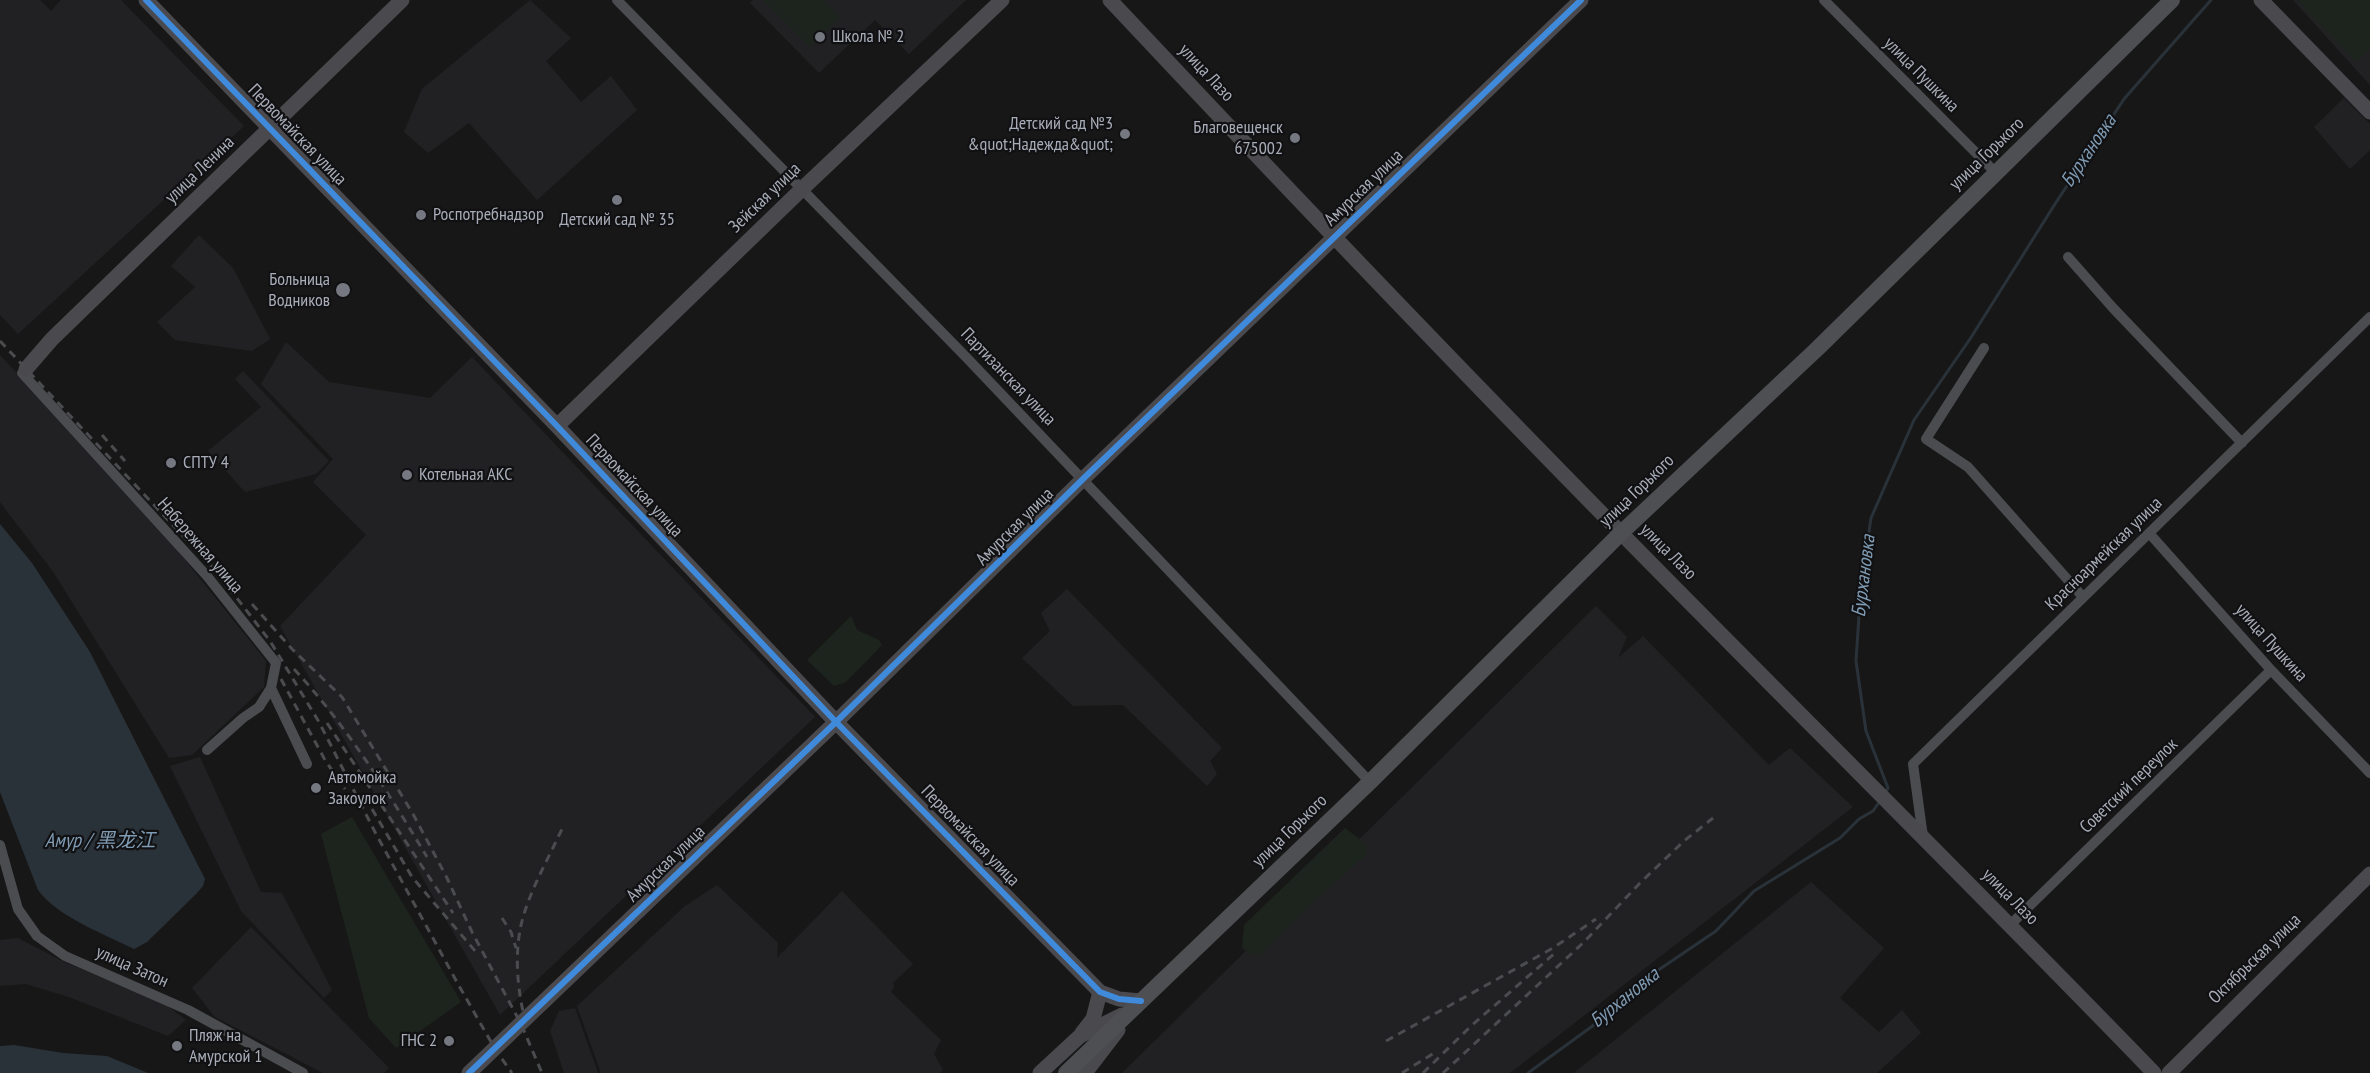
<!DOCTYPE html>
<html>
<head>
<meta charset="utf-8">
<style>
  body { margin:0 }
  canvas { display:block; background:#171717 }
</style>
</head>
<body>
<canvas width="2370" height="1073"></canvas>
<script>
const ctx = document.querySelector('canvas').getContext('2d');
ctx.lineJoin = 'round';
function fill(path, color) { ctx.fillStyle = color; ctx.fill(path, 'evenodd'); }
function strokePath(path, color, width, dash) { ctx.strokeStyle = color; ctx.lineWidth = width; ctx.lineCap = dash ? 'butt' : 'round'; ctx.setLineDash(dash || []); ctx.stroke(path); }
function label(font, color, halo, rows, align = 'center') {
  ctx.font = font + ' "PT Sans Narrow","Noto Sans SC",sans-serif'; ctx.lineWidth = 4.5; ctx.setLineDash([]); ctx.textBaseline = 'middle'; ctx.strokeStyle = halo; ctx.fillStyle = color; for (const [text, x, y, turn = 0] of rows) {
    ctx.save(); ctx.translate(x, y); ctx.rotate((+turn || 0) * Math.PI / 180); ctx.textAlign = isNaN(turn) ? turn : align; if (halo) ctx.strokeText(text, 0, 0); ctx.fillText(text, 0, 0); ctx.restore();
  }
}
const built = new Path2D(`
  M0 0H40L51 11 61 0H121L244 126 18 334 0 315Z
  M530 0 571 38 546 61 581 102 611 76 637 110 537 200 469 123 428 153 404 132 422 89Z
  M753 0H966L909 54 875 20 819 73 750 3Z
  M2293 0H2370V85Z
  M2344 98 2370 124V150L2350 169 2314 127Z
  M199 235 233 268 270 339 252 351 175 340 157 322 195 287 171 266Z
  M286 342 329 382 430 398 472 357 815 717 500 1015 280 626 366 535 313 482 333 459 261 384Z
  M0 355 145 510 266 661 264 687 192 755 169 758 54 573 0 502Z
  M243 371 329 461 316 474 245 492 208 451 261 407 235 379Z
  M1067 589 1222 748 1210 761 1217 774 1207 786 1123 705 1073 706 1022 658 1050 631 1041 613Z
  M1596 606 1627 637 1618 658 1643 636 1769 765 1790 748 1853 807 1510 1073H1122Z
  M200 757 261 892 282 893 332 990 324 998 241 911 170 766Z
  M1811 882 1884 948 1840 998 1879 1032 1902 1010 1921 1033 1877 1073H1574Z
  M717 885 778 943 777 958 842 891 913 964 893 983 894 987 891 992 941 1040 934 1054 943 1070 940 1073H601L577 1006 685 906Z
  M251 927 389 1068 384 1073H323L215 1017 192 988Z
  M18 938 64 962 165 1004 186 1020 168 1036 69 997 26 984 0 986V940Z
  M575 1008 598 1073H564L550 1031 559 1011Z`);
const green = new Path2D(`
  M763 0H824L840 17 810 47Z
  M2297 0H2370V49L2356 62Z
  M851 616 857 630 879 640 882 645 846 682 834 686 807 660Z
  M352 817 461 1002 396 1048 369 1018 321 834Z
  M1345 828 1366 844 1367 854 1310 905 1261 955H1252L1242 948 1244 925Z`);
const water = new Path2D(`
  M0 524 32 563 90 652 205 879 203 886 196 894 147 942 134 949C104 934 58 917 38 890L0 792Z
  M14 1045 63 1053 107 1056 148 1073H0V1046Z`);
const stream = new Path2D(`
  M1885 793 1888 788 1866 731 1856 661 1861 585 1871 518 1914 420 1970 339 2055 204 2124 99 2211 0
  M1528 1073 1635 995 1651 975 1716 931 1754 891 1840 838 1859 819 1873 811 1880 801`);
const street = new Path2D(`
  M617 0 966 357 1370 782
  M1824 0 1996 173
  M2068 257 2113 308 2242 443
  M1984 348 1926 439 1968 467 2083 597
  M26 369 22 373 207 576 276 663 271 688 259 707 243 718 207 750
  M2149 533 2271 670 2370 773
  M271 688 307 764
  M1923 837 1913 764 2370 317
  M0 845 18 909 37 936 65 956 188 1010 303 1073
  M2010 925 2271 670`);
const secondary = new Path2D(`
  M146 0 557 426 836 722 1100 992 1119 999 1141 1001
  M1110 0C1278 179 1448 357 1620 532 1798 713 1978 891 2154 1073
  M2261 0 2370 112
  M26 369 52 339 402 0
  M557 426 803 188 1002 0
  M1082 1033 1093 1019 1100 992
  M469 1073 836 722 1083 479 1581 0
  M1040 1073 1080 1036 1122 1015
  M1085 1073 1118 1030
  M2169 1073 2370 874`);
const primary = new Path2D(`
  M1066 1073 1370 782 1621 533 1818 348 2172 0`);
const rail = new Path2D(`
  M0 341 216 571 270 641 319 722 376 834 458 984 495 1049 512 1073
  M102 435 125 461
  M252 604 292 649 342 697 413 814 446 876 472 932 521 1024 542 1073
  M294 669C346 725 388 792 427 857
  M281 679 325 760 345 789
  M327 723 453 913
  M372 809 412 877 476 952
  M502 918 511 932 516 948
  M526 1024C517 990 513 949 524 914 533 885 549 857 562 829
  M1386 1041 1553 948 1596 919
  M1402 1073 1434 1053
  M1423 1073 1471 1026 1555 953
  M1443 1073 1583 943 1640 883 1684 841 1713 818`);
const cycleway = new Path2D(`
  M146 0 557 426 836 722 1100 992 1119 999 1141 1001
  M469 1073 836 722 1083 479 1581 0`);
const markers = [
  [820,37,6,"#757880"],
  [1125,134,6,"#757880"],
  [1295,138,6,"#757880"],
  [617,200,6,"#757880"],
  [421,215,6,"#757880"],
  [343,290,8,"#757880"],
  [171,463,6,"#757880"],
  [407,475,6,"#757880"],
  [316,788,6,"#757880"],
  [449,1041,6,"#757880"],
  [177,1046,6,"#757880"]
];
const poiNames = [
  ["Школа № 2",832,37],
  ["Детский сад №3",1113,124,"right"],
  ["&quot;Надежда&quot;",1113,145,"right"],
  ["Благовещенск",1283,128,"right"],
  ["675002",1283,149,"right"],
  ["Роспотребнадзор",433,215],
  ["Детский сад № 35",617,220,"center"],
  ["Больница",330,280,"right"],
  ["Водников",330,301,"right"],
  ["СПТУ 4",183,463],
  ["Котельная АКС",419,475],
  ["Автомойка",328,778],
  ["Закоулок",328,799],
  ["Пляж на",189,1036],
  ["Амурской 1",189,1057],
  ["ГНС 2",437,1041,"right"]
];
const streetNames = [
  ["улица Лазо",1206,73,47],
  ["улица Пушкина",1921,75,45],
  ["Первомайская улица",297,135,46],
  ["улица Горького",1987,154,-44],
  ["улица Ленина",200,170,-44],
  ["Амурская улица",1364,188,-44],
  ["Зейская улица",765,198,-44],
  ["Партизанская улица",1008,377,46],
  ["Первомайская улица",634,486,47],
  ["улица Горького",1637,491,-44],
  ["Амурская улица",1015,527,-45],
  ["Набережная улица",200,546,49],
  ["улица Лазо",1668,552,45],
  ["Красноармейская улица",2104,554,-44],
  ["улица Пушкина",2271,643,48],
  ["Советский переулок",2129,786,-44],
  ["улица Горького",1290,831,-44],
  ["Первомайская улица",970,836,46],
  ["Амурская улица",666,864,-44],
  ["улица Лазо",2010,897,45],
  ["Октябрьская улица",2255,959,-44],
  ["улица Затон",132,967,24]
];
const waterNames = [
  ["Бурхановка",2089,151,-56],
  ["Бурхановка",1864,576,-83],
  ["Амур / 黑龙江",100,841],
  ["Бурхановка",1625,998,-39]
];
fill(built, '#212123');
fill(green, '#1d241e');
fill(water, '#2a3239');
strokePath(stream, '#2a3239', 3);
strokePath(street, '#4b4c50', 10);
strokePath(secondary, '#4a4a4e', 15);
strokePath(primary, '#4d4f52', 16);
strokePath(rail, '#4b4c4f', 3, [8, 6]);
strokePath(cycleway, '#408adc', 6);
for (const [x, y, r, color] of markers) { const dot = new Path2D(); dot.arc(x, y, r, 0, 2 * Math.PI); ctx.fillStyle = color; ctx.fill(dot); strokePath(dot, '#111113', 2); }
label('18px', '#a8adb8', '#111113', poiNames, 'left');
label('18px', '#a8adb8', '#111113', streetNames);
label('italic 20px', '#7f9bb3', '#111113', waterNames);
</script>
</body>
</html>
